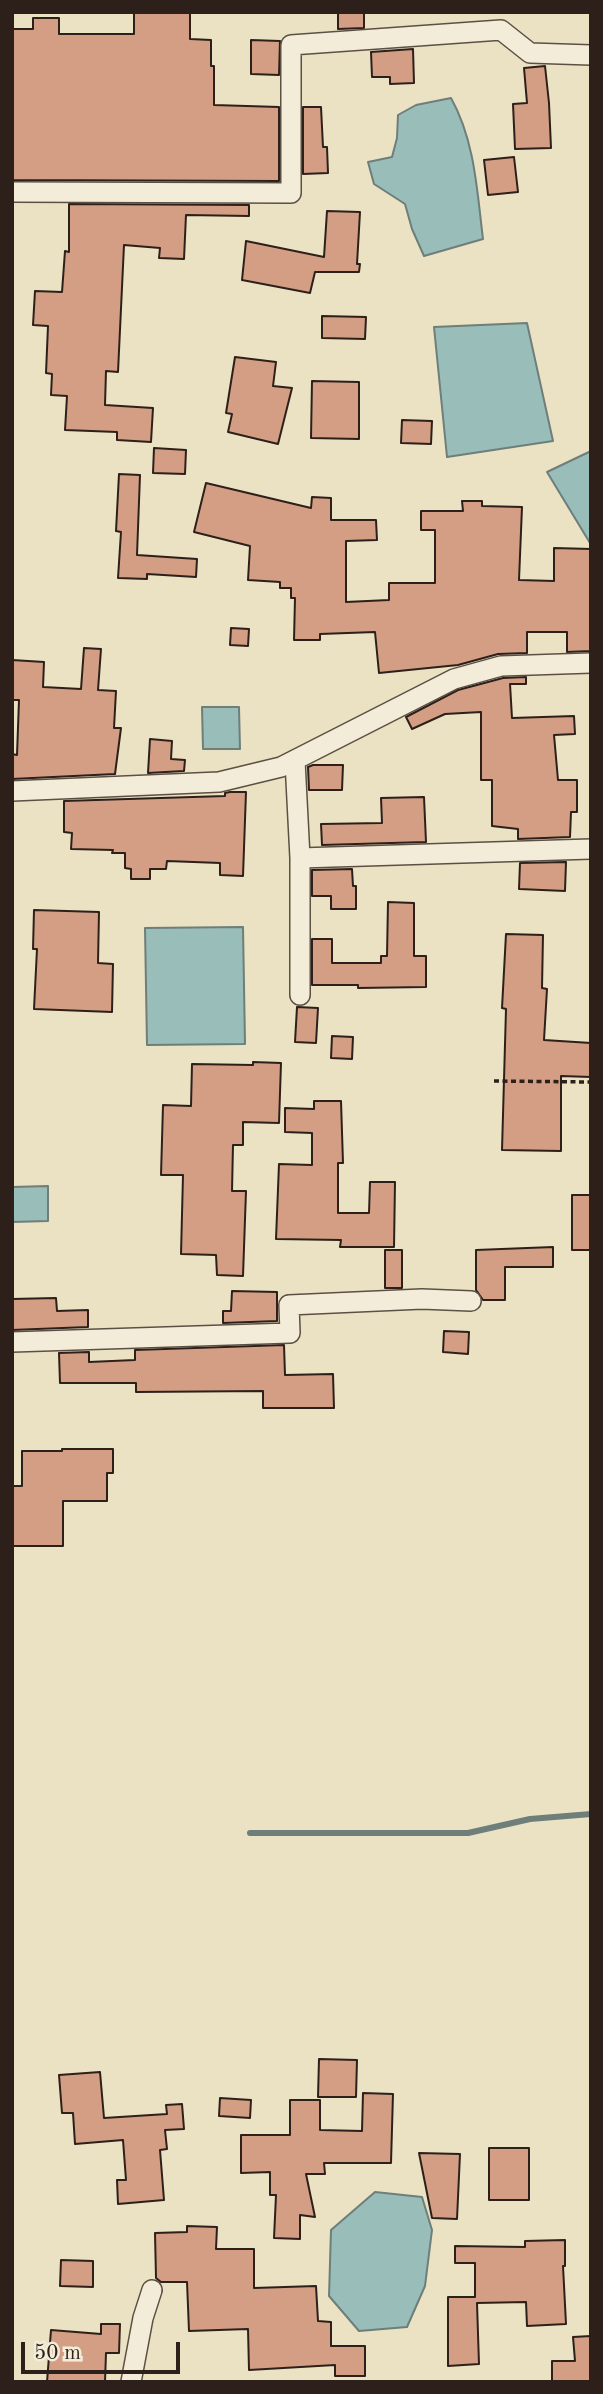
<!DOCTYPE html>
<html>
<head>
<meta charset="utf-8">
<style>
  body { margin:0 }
  #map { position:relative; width:603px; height:2394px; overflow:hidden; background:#ebe2c3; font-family:"Old Standard TT",serif }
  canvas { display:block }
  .frame { position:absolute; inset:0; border:14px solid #2d201b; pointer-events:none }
  .scale { position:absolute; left:21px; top:2342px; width:159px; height:32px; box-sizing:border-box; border:4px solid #2d201b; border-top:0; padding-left:9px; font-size:21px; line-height:24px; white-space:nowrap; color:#2d201b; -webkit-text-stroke:5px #f2ecd8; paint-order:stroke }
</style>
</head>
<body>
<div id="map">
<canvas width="603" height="2394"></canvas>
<div class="frame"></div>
<div class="scale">50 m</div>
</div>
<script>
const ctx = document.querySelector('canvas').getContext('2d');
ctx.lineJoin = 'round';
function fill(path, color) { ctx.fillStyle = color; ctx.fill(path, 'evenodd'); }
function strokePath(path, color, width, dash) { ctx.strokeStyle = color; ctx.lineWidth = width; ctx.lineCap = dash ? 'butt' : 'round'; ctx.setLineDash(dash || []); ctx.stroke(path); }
const water = new Path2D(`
  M451 98C475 141 477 191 483 239L424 256 412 229 405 204 374 184 368 162 392 157 397 138 398 115 416 105Z
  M527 323 553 441 447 457 434 327Z
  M591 451V543H590L547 472Z
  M202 707H239L240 749H203Z
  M243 927 245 1044 147 1045 145 928Z
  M48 1186V1221L12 1222V1187Z
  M375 2192 422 2197 432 2230 425 2286 407 2327 359 2331 329 2296 331 2230Z`);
const stream = new Path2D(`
  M250 1833H468L530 1819 591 1814`);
const building = new Path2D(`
  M134 12H190V39L211 40V66H214V105L279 107V181L12 180V29H33V18H59V34H134Z
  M338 12H364V28L338 29Z
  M251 40 280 41 279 75 251 74Z
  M413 49 414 83 390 84V77H372L371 52Z
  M545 66 549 103 551 148 515 149 513 104 527 103 524 68Z
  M303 107H321L323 147H327L328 173 303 174Z
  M514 157 518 192 488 195 484 160Z
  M69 204 249 205V216L186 215 184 259 159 258 160 248 124 245 118 372 106 371 105 405 153 408 151 442 117 440V432L65 430 67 396 51 395 52 374 46 373 48 326 33 325 35 291 62 292 65 251 69 252Z
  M327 211 360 212 357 264H360L359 272H315L310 293 242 280 246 241 324 257Z
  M322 316 366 317 365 339 322 338Z
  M235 357 276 362 273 386 292 388 278 444 228 432 232 414 226 413Z
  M312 381 359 382V439L311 438Z
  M402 420 432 421 431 444 401 443Z
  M154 448 186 450 185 474 153 473Z
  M119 474 140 475 137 555 197 559 196 577 147 574V579L118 578 121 532 116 531Z
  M206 483 311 508 312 497 331 498V520H376L377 540 346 541V602L389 600V583H435V530H421V511H463L462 501H482V506L522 507 519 580 554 581V548L591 549V651L567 652V632H527V653L498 654 458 665 379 673 375 632 320 634V640H294L295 598H291V588H280V582L248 580 250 546 194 532Z
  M231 628 249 629 248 646 230 645Z
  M84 648 101 649 98 690 116 691 114 728H121L115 774 12 779V754L17 755 19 700H12V660L44 662 43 687 81 689Z
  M526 677V684H510L512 718 574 716 575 734 554 735 558 780H577V812H571L570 837 518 839V829L492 826V780H481V712L445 714 412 729 406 717 458 690 503 678Z
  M150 739 172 741 171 759 185 760 184 771 148 773Z
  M313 765H343L342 790H309L308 767Z
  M230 792H246L243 876 220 875V863L167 861 166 869H150V879H131V869L125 868V853H112L113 850 71 849 72 833 64 832V801L225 796V793Z
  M424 797 426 842 322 845 321 824 382 823 381 798Z
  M566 862 565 891 519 889 520 863Z
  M352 869 353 886H356V909H331V896H312V870Z
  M388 902 414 903V956H426V987L358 988V985H312V939H332V963H381V956H387Z
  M34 910 99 912 98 963 113 964 112 1012 34 1009 37 949H33Z
  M506 934 543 935 542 988 547 989 544 1040 591 1043V1077L561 1076V1151L502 1150 506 1009 502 1008Z
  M297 1007 318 1008 316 1043 295 1042Z
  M332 1036 353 1037 352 1059 331 1058Z
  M253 1062 281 1063 279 1123 243 1122V1145H233L232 1191H246L243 1276 217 1275 216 1255 181 1254 183 1175H161L163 1105 191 1106 192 1064 253 1065Z
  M314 1101H341L343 1163H338V1213H369L370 1182H395L394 1247H340L341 1240 276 1239 279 1164 312 1165V1133L285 1132V1108L314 1109Z
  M572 1195H591V1250H572Z
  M553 1247V1267H505V1300H483L476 1290V1250Z
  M385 1250H402V1288H385Z
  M232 1291 277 1292V1321L223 1323V1311H231Z
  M56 1298 57 1311 88 1310V1327L12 1330V1299Z
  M444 1331 469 1332 468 1354 443 1352Z
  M284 1345 285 1375 333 1374 334 1408H263V1391L136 1392V1383H60L59 1353 89 1352V1362L135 1360V1350Z
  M62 1449H113V1473H107V1501H63V1546H12V1486H22V1451H62Z
  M319 2059 357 2060 356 2097H318Z
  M100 2072 104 2118 167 2114 166 2105 182 2104 184 2129 165 2130 167 2149 160 2150 164 2200 118 2204 117 2180H126L123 2140 75 2144 73 2113H62L59 2075Z
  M363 2093 393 2094 391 2163H324L325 2174H306L315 2217 300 2215V2239L274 2238 276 2195H270V2172L241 2173V2135H290V2100H320V2130L362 2131Z
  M220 2098 251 2100 250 2118 219 2116Z
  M489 2148H529V2200H489Z
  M419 2153 460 2154 457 2219 432 2218Z
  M187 2226 217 2227 216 2249H254V2288L316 2286 318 2321 331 2322V2346H365V2376H335V2365L249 2370 248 2329 189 2331 187 2282H161L156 2278 155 2233 187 2232Z
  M565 2240V2266H563L566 2324 527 2326 526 2302 477 2303 479 2364 448 2366V2297H475V2263H455V2246L525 2247V2241Z
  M61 2260 93 2261V2287L60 2286Z
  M101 2324H120L119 2353H106L105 2382H47L51 2330 101 2334Z
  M591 2336V2382H552V2361H575L573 2337Z`);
const path = new Path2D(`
  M494 1081 591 1082`);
const street = new Path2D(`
  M12 192 291 193V45L501 30 530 53 591 55
  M295 761 300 858V995
  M12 791 219 782 281 767 454 679 501 666 591 663
  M300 858 591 849
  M12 1342 290 1333 289 1305 422 1299 471 1301
  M131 2382 143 2318 152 2290`);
fill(water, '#99bdb9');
strokePath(water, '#6e7e7a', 2);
strokePath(stream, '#6e7e7a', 6);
fill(building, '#d39e83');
strokePath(building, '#2d201b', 2);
strokePath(street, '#5c5045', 22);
strokePath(path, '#2d201b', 3.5, [5, 3.5]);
strokePath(street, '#f2ecd8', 19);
</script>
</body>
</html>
